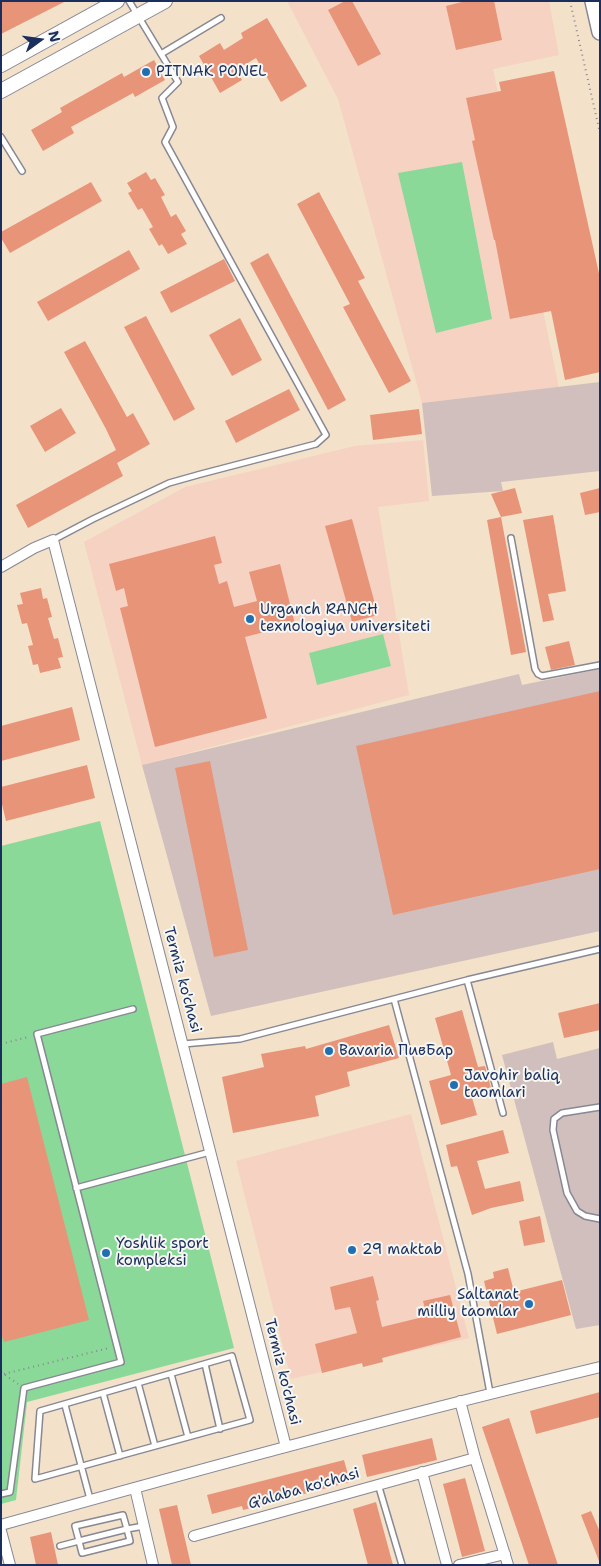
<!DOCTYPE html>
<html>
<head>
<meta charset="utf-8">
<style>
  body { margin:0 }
  #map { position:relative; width:601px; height:1566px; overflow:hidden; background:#f3e1c9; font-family:"Shantell Sans",sans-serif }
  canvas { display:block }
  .frame { position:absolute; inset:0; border:2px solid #1b2f5e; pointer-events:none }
  .north { position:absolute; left:15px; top:15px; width:50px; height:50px; -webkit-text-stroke:4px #f6f6f2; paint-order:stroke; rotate:76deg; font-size:14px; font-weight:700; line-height:20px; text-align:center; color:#1b2f5e }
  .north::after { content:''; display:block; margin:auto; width:18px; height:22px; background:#1b2f5e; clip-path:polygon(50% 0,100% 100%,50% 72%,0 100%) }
</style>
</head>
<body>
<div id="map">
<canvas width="601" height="1566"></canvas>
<div class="frame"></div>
<div class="north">N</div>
</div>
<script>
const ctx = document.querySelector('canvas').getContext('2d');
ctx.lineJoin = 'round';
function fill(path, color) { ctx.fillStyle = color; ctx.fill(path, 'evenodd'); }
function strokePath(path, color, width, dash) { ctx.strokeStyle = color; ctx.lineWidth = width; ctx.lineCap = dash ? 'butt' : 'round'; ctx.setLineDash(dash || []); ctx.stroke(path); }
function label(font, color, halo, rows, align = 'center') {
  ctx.font = font + ' "Shantell Sans",sans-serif'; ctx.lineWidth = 4; ctx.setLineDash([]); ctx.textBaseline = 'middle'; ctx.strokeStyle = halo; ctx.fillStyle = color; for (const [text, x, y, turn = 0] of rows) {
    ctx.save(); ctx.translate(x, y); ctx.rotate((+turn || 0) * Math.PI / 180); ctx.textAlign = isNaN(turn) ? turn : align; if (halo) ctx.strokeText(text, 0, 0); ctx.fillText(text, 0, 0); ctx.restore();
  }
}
const built = new Path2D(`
  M287 1H549L559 55 493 69 559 388 422 403 338 99Z
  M423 440 429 501 378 507 409 695 142 765 84 542 185 487 355 446Z
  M411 1114 469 1338 291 1379 236 1161Z`);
const industrial = new Path2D(`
  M600 382V471L501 482 503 491 432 496 422 403Z
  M600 669V931L211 1016 142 765 519 674 522 685Z
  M553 1042 557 1059 600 1048V1325L576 1329 502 1055Z`);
const green = new Path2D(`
  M462 162 492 319 436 333 398 173Z
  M383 634 391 666 317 685 309 653Z
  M100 821 234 1348 27 1402 16 1500 1 1504V846Z`);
const building = new Path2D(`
  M1 1H66L1 34Z
  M345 1H352L381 54 358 66 328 10Z
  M466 1H494L502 40 456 50 446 6Z
  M267 18 307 86 281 102 256 58 236 70 242 80 220 93 199 56 220 43 224 50 243 38 241 33Z
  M154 60 165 80 135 97 133 93 71 127 74 133 43 151 31 130 62 112 60 108 122 73 124 77Z
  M554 71 600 278V372L565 380 551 311 510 319 495 240H494L472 141 475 140 466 98 501 91 499 82Z
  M146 172 151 180 155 178 165 195 161 197 171 217 176 214 186 231 181 234 187 244 168 254 162 244 159 246 149 229 153 227 142 208 138 210 128 193 132 191 127 183Z
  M91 182 102 201 10 253 1 238V232Z
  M319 192 365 278 358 281 411 381 389 393 343 307 350 304 297 204Z
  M129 250 140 269 48 321 37 302Z
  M268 253 346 400 328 410 250 263Z
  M224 259 235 281 171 313 160 292Z
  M146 316 195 409 174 421 124 327Z
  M240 318 262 360 232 376 209 335Z
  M85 341 127 417 133 413 150 444 117 463 123 476 28 528 16 505 116 450 106 429 64 352Z
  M289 389 300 410 236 443 225 421Z
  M61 408 76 433 45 452 30 426Z
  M419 409 422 434 373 440 370 415Z
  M515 488 522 513 501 517 491 494Z
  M600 488V512L585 515 580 493Z
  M553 515 566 591 548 594 554 620 543 622 523 520Z
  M501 517 526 652 511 655 487 520Z
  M352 519 378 615 352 622 325 526Z
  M215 536 222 563 214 565 219 584 227 581 234 607 257 601 249 572 280 564 295 624 245 637 267 718 155 747 120 608 128 606 124 588 116 591 109 564Z
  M41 588 43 599 47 598 52 617 48 618 54 639 58 638 63 657 58 658 61 668 40 673 38 664 33 665 28 646 33 645 27 623 22 624 17 605 23 604 20 593Z
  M569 641 575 665 551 670 545 647Z
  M600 691V869L393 915 356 746Z
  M72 707 80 740 1 761V726Z
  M210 761 248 950 214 957 175 768Z
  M87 765 95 798 6 821 1 800V787Z
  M600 1003V1030L564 1038 558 1013Z
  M462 1010 478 1067 485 1066 491 1088 471 1094 477 1115 441 1125 429 1081 451 1075 435 1018Z
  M389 1025 399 1058 347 1072 350 1086 315 1096 319 1116 233 1133 222 1077 264 1067 261 1054 305 1046 306 1049Z
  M27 1077 89 1320 4 1342 1 1333V1084Z
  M503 1130 509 1153 477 1161 485 1189 520 1181 524 1201 491 1208 472 1215 457 1166 451 1167 446 1145Z
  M540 1216 545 1242 524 1246 519 1221Z
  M508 1268 514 1292 562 1280 571 1315 497 1334 484 1281 494 1278 493 1272Z
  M373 1276 379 1300 376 1301 382 1327 427 1316 423 1301 450 1295 461 1337 382 1358 383 1362 363 1367 362 1363 322 1373 315 1344 357 1333 350 1307 335 1310 330 1287Z
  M600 1392V1417L536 1434 530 1411Z
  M509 1418 558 1565H529L482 1427Z
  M432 1438 437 1460 367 1477 362 1455Z
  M344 1460 350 1482 243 1510 242 1506 212 1514 207 1495Z
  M465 1478 485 1551 462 1557 443 1484Z
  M376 1502 393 1565H368L353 1509Z
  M177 1505 191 1565H172L159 1509Z
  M591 1511 600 1532 599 1561 581 1515Z
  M51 1532 58 1565H36L30 1537Z`);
const path = new Path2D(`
  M570 1 600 133
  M1 1044 28 1037
  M1 1372 18 1384
  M1 1378 4 1374 109 1348`);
const service = new Path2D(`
  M161 54 221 18
  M1 137 22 171
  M511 538 535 669 538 674 542 676 600 665
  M53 540 93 519 169 483 201 474 316 444 326 435 165 142 173 127 162 98 178 82 129 1
  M467 980 503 1113
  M394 999 468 1274 490 1393
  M183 1044 240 1039 467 980 600 949
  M600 1107 562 1113 554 1119 553 1130 567 1193 577 1211 585 1216 600 1219
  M76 1188 210 1152
  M232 1356 250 1420 35 1479 40 1411Z
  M205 1364 220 1429
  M171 1374 188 1437
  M138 1383 155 1446
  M103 1393 120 1456
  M65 1405 90 1499
  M378 1484 402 1565
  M1 1494 10 1492 24 1388 121 1362 37 1034 133 1009
  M60 1546 79 1541 82 1553 130 1541 127 1529 79 1541 75 1526 123 1515 127 1529 144 1526`);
const minor = new Path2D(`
  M1 567 34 548 53 540 286 1447
  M460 1401 475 1458 508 1565
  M422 1472 447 1565
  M135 1488 153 1565
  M1 1525C200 1469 399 1415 600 1367
  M1 1531 10 1565
  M194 1536 475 1458
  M459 1565 505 1554`);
const secondary = new Path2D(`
  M1 65 117 1
  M1 91 165 1`);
const primary = new Path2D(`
  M593 1 600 32`);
const markers = [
  [146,72,5,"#1f6fb2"],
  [250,619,5,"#1f6fb2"],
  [329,1051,5,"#1f6fb2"],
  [454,1085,5,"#1f6fb2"],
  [352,1250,5,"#1f6fb2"],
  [106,1253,5,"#1f6fb2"],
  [529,1304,5,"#1f6fb2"]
];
const poiNames = [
  ["PITNAK PONEL",156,72],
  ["Urganch RANCH",260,610],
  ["texnologiya universiteti",260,627],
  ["Bavaria ПивБар",339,1051],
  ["Javohir baliq",464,1076],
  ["taomlari",464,1093],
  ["Yoshlik sport",116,1244],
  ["kompleksi",116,1261],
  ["29 maktab",362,1250],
  ["Saltanat",519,1295,"right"],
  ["milliy taomlar",519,1312,"right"]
];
const streetNames = [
  ["Termiz ko'chasi",182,980,75],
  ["Termiz ko'chasi",282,1372,76],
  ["G'alaba ko'chasi",304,1489,-16]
];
fill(built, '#f6d2c3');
fill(industrial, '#d1bfbd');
fill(green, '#8ad998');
fill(building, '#e89479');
strokePath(service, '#878894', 8);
strokePath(minor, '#878894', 12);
strokePath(secondary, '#878894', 16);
strokePath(primary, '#878894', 18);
strokePath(path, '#878894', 2, [1, 4]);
strokePath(service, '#fff', 5);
strokePath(minor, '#fff', 10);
strokePath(secondary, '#fff', 14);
strokePath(primary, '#fff', 15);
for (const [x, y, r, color] of markers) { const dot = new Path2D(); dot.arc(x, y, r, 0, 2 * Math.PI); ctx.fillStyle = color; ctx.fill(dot); strokePath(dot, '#f6f6f2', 2); }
label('15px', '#1b2f5e', '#f6f6f2', poiNames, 'left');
label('15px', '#1b2f5e', '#f6f6f2', streetNames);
</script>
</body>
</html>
